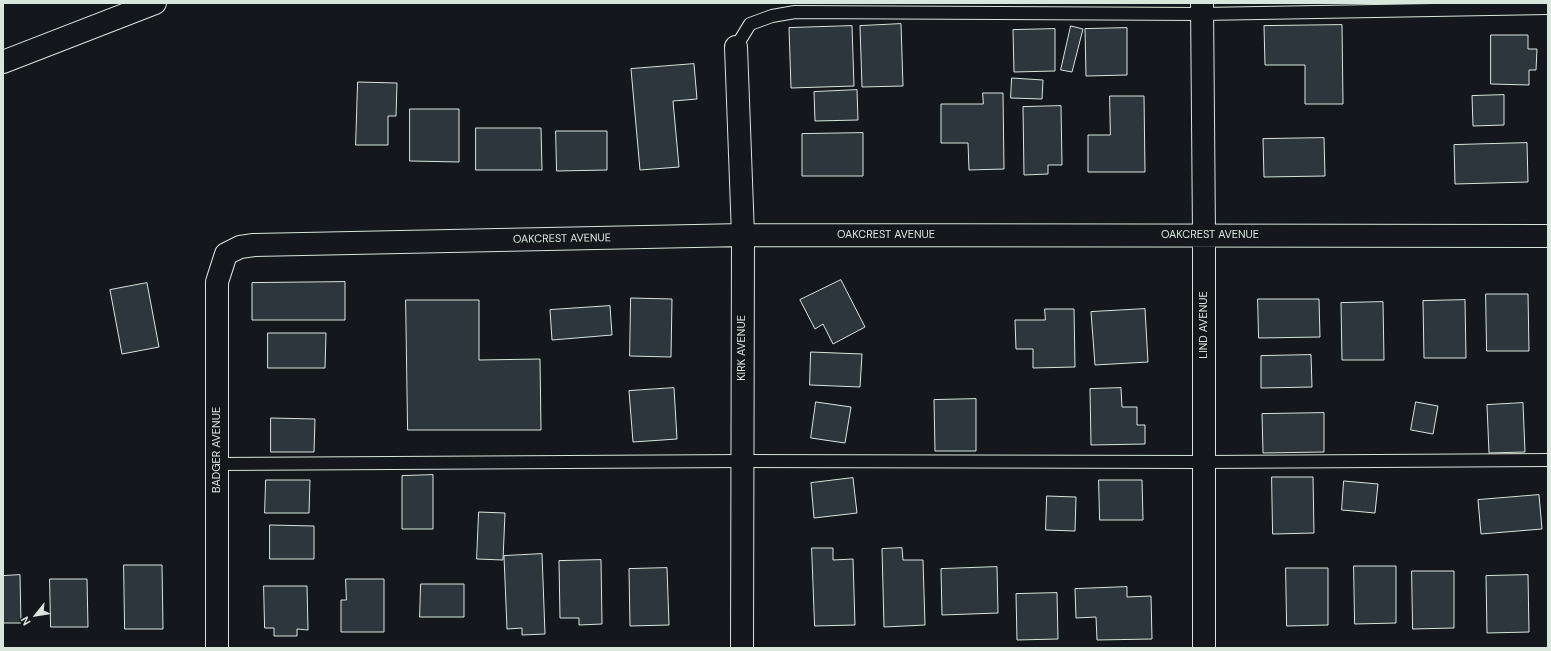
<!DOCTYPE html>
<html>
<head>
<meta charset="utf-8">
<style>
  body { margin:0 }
  #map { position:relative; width:1551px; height:651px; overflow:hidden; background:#14181c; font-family:"DM Sans",sans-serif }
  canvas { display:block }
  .frame { position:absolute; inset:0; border:4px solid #d8e6dc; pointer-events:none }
  .north { position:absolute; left:16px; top:595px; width:40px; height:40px; -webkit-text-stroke:3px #14181c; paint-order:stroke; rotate:240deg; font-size:11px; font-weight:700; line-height:16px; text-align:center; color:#d8e6dc }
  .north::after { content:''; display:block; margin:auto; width:14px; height:18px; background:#d8e6dc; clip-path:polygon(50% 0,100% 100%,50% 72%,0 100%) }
</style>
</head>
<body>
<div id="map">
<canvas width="1551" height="651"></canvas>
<div class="frame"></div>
<div class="north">N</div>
</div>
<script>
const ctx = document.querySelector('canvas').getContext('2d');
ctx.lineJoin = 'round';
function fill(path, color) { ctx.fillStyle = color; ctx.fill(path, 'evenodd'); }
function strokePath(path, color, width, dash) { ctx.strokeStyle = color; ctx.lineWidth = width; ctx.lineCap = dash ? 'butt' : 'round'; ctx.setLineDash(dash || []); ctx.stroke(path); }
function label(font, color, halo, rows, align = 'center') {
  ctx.font = font + ' "DM Sans",sans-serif'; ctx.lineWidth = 3; ctx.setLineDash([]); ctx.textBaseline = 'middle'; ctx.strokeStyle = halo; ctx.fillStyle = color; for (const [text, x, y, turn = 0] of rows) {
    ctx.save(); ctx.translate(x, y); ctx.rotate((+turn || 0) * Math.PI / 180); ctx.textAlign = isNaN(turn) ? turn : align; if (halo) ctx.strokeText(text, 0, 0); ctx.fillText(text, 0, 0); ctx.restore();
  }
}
const building = new Path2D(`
  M901 24 903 86 862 87 860 26Z
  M1342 25 1343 104H1305V65H1265L1264 26Z
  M852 26 854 86 791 88 789 28Z
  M1071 26 1083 29 1072 72 1061 70Z
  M1127 28V75L1086 76 1085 29Z
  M1055 29V71L1014 72 1013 30Z
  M1491 35H1528V49H1537L1536 70H1529V85L1491 84Z
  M694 64 697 99 673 101 679 167 640 170 631 69Z
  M1012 78 1043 80 1042 99 1011 98Z
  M358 82 397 83 396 116H388V145H356Z
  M857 90 858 120 815 121 814 92Z
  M983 93H1003L1004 169 969 170 968 143H941V104H983Z
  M1504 95V125L1473 126 1472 96Z
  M1110 96H1144L1145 172H1088V135H1110Z
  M1061 106 1062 165H1048V174L1024 175 1023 107Z
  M410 109H459V162L410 161Z
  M476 128H541L542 170H476Z
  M556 131H607V170L557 171Z
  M863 133V176H802V134Z
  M1324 138 1325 176 1264 177 1263 139Z
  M1527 143 1528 182 1455 184 1454 145Z
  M841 280 865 327 833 344 823 324 815 329 800 300Z
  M345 282V320H252V283Z
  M147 283 159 347 122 354 110 290Z
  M1486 294H1528L1529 351H1487Z
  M631 298 672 299 671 357 630 356Z
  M1258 299H1319L1320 337 1259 338Z
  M406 300H479V360L540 359 541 430H408Z
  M1465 300 1466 358H1424L1423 301Z
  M1383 302 1384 360H1342L1341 303Z
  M610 306 612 335 552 340 550 310Z
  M1045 309H1074L1075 367 1033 368V349H1016L1015 320H1045Z
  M1145 309 1148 362 1095 365 1091 312Z
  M268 333H326L325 368H268Z
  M811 352 862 354 860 387 810 385Z
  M1311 355 1312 387 1261 388V356Z
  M674 388 677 439 633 442 629 391Z
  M1121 388 1122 407H1137V425H1145V444L1091 445 1090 389Z
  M976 399V451H935L934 400Z
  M816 402 851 407 845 443 811 438Z
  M1416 402 1438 406 1433 434 1411 430Z
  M1523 403 1525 452 1489 453 1487 405Z
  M1324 413V452L1263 453 1262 414Z
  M271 418 315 419 314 452H271Z
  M433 475V529H402V476Z
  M1272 477H1313L1314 533 1273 534Z
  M853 478 857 513 814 518 811 483Z
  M266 480H310L309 513H265Z
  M1099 480H1142L1143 520H1100Z
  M1344 481 1378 484 1375 513 1342 510Z
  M1539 495 1542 529 1481 534 1478 500Z
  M1047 496 1076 497 1075 531 1046 530Z
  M479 512 505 513 503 560 477 559Z
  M270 525 314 526V559H270Z
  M812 548H833V560L853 559 855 625 815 626Z
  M902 548 903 560H923L925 625 884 627 882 549Z
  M542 554 545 634 522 635V628L507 629 504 556Z
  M601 560 602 624 579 625V618H560L559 561Z
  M124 565H162L163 629H125Z
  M1354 566H1396V623L1355 624Z
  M997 567 998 613 942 615 941 569Z
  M667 568 669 625 630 626 629 569Z
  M1286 568H1328V625L1287 626Z
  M1412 571H1454V628L1413 629Z
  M20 575 21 623H3V576Z
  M1528 575 1529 632 1487 633 1486 576Z
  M50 579H87L88 627H51Z
  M346 579H384V632H341V600H346Z
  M421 584H464V617H420Z
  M264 586H307L308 630 297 629V636H274V628H265Z
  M1127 587V597L1151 596 1152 639 1097 640 1096 617 1076 618 1075 589Z
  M1057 593 1058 639 1017 640 1016 594Z`);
const service = new Path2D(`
  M736 47 750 24 772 16 795 12 1202 14 1548 8
  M217 464 742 461 1204 462 1548 460`);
const minor = new Path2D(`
  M1202 3 1204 235V648
  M736 47 743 235 742 648
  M3 62 155 3
  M217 648V282L226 254 240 247 254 245 743 235 1548 236`);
const streetNames = [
  ["OAKCREST AVENUE",886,235],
  ["OAKCREST AVENUE",1210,235],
  ["OAKCREST AVENUE",562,239,-1],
  ["LIND AVENUE",1204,325,-90],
  ["KIRK AVENUE",742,348,-90],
  ["BADGER AVENUE",217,450,-90]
];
fill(building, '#2c363c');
strokePath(building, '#d8e6dc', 1);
strokePath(service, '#d8e6dc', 14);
strokePath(minor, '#d8e6dc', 24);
strokePath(service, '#14181c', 12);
strokePath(minor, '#14181c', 22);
label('11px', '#d8e6dc', '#14181c', streetNames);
</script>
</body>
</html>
